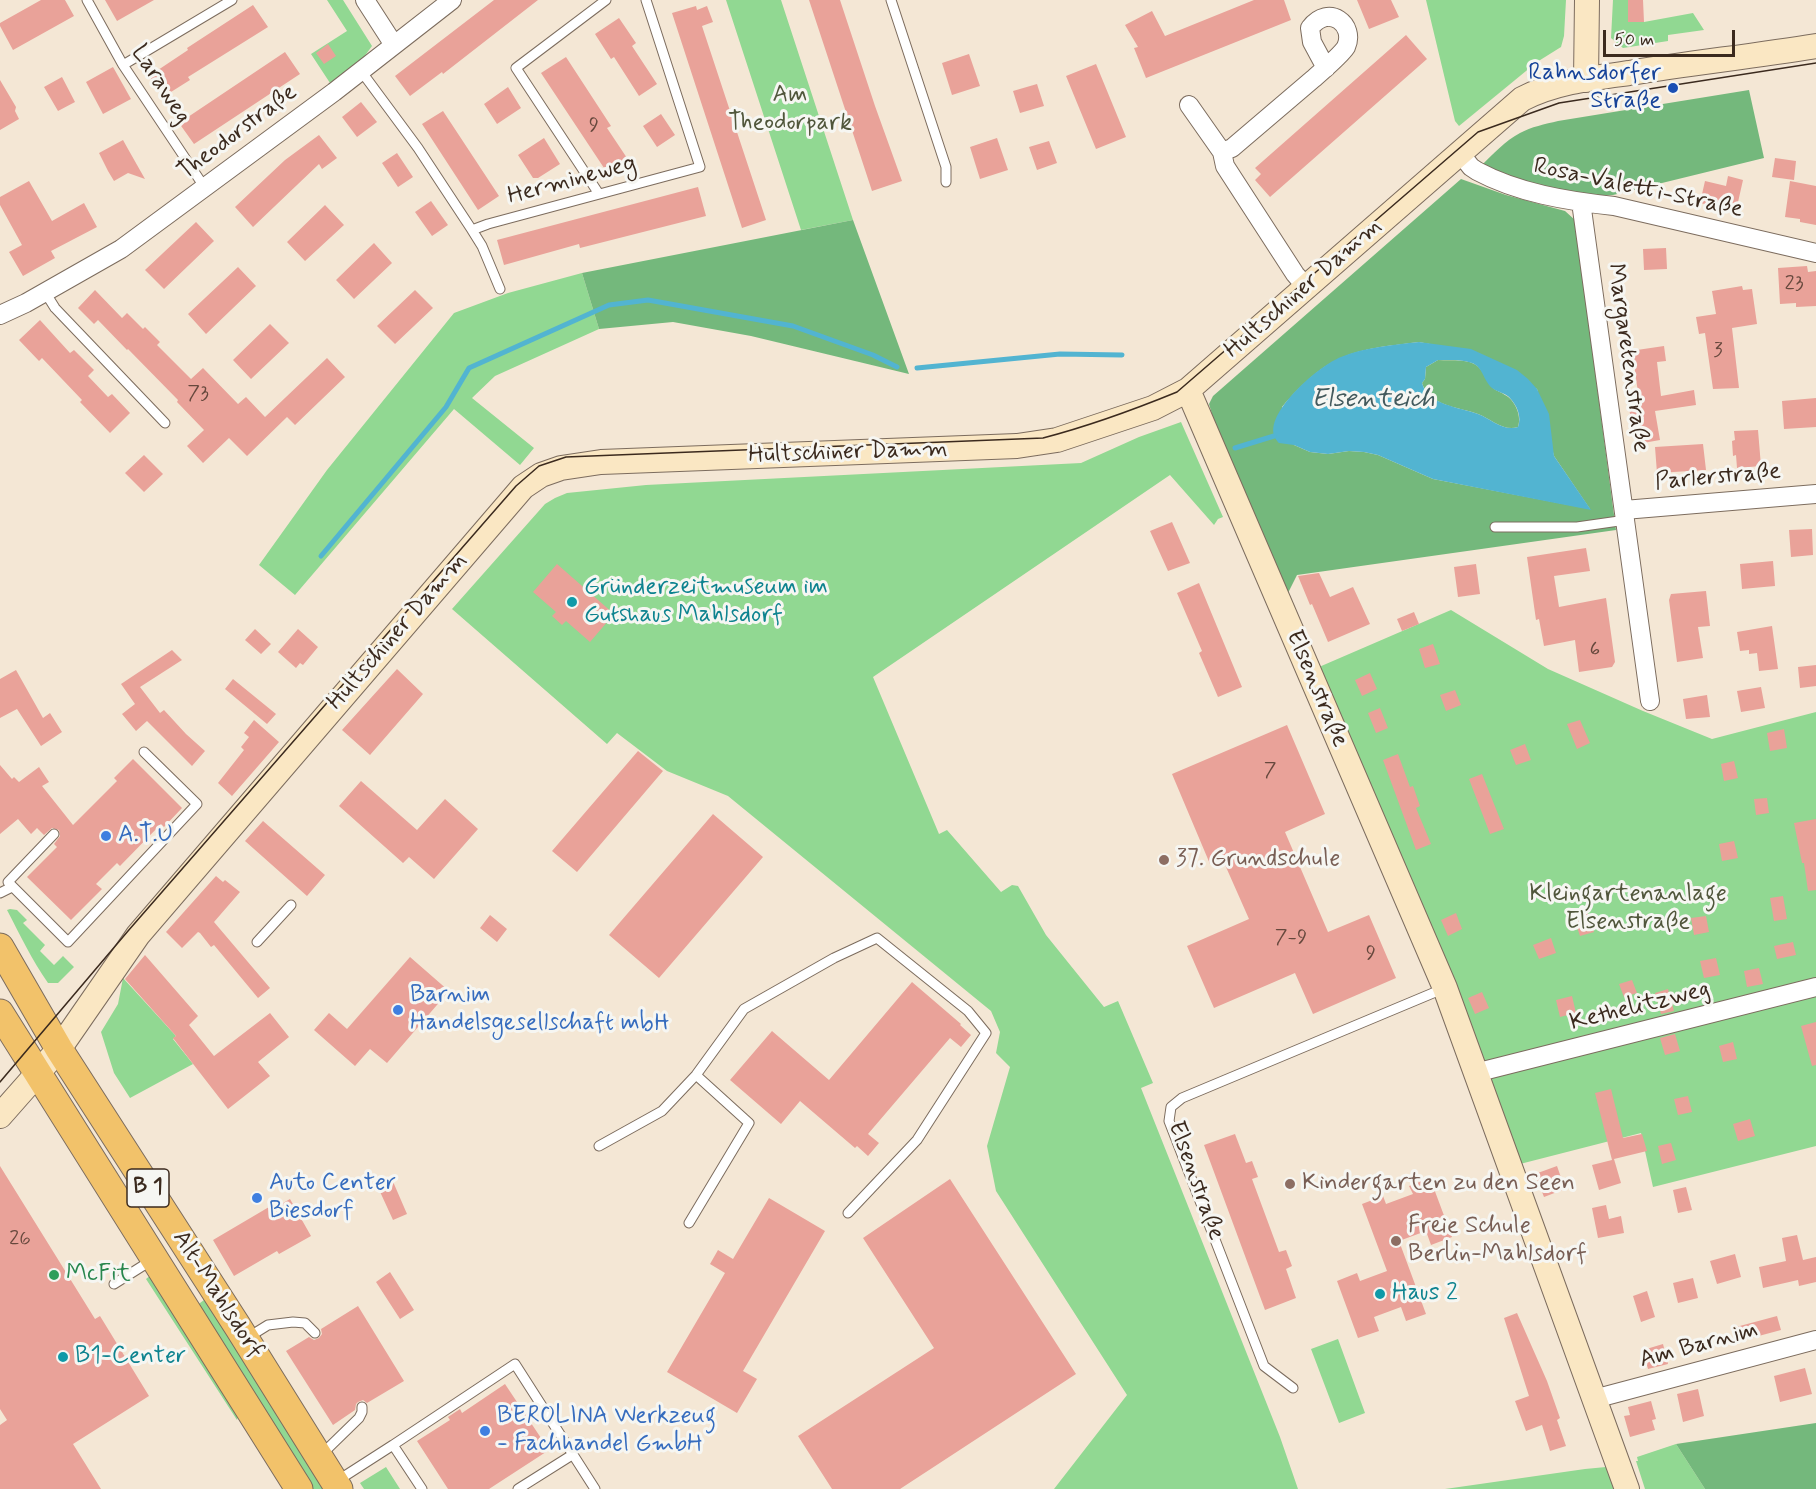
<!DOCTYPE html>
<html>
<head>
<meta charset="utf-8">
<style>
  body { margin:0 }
  #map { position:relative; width:1816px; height:1489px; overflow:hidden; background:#f4e7d5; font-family:Mynerve,sans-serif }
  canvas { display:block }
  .scale { position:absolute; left:1603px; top:30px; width:132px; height:27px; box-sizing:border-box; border:3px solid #3b2a1e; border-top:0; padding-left:8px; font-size:18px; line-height:21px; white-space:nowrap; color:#3b2a1e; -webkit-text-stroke:4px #f6f6f2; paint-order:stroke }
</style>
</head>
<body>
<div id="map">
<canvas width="1816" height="1489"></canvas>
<div class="scale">50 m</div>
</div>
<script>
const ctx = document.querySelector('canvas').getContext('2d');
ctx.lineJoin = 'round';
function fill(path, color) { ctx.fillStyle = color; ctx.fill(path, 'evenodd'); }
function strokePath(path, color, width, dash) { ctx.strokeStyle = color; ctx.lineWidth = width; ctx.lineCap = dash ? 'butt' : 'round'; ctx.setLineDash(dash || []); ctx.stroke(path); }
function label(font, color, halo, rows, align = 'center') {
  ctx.font = font + ' Mynerve,sans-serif'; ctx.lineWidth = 6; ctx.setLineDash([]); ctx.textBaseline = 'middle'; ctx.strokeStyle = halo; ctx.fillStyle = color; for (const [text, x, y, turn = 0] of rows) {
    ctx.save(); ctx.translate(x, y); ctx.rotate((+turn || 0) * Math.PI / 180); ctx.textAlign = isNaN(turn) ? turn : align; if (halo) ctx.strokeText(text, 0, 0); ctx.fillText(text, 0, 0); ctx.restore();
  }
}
const green = new Path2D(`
  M327 0H343L372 46 364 57 330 83 311 54 347 31Z
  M726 0H781L853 220 801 230Z
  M1426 0H1566L1564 36 1561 47 1537 62 1459 126 1455 121Z
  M1613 0H1628V22H1644L1693 13 1704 30 1668 35V41L1623 48 1611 38Z
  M582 273 599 329 495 376 472 398 534 448 520 465 454 409 295 595 259 565 327 470 454 313 508 293Z
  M1181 422 1223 517 1218 519 1214 525 1170 475 873 677 939 834 947 830 1001 892 1012 885 1018 886 1046 935 1104 1007 1118 1001 1153 1083 1141 1088 1280 1437 1298 1489H1054L1127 1395 996 1191 987 1146 1010 1067 996 1053 1000 1032 991 1011 728 796 667 771 617 733 607 744 452 609 545 504 555 498 567 493 646 485 1081 463 1139 437Z
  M1451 610 1548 669 1643 711 1712 739 1816 712V1146L1653 1187 1641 1133 1520 1164 1319 667Z
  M10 909 17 910 27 920 23 923 45 945 40 951 54 965 63 956 74 967 58 983H48C32 960 20 935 7 910Z
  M123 978 176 1036 173 1039 193 1064 130 1098 114 1073 101 1032 118 1004Z
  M152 1274 238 1415 237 1420 146 1279Z
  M204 1300 218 1318 328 1489H311L196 1306Z
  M1338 1339 1365 1413 1339 1423 1311 1349Z
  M1676 1444 1705 1489H1645L1636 1461H1638L1637 1457Z
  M386 1467 400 1489H364L360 1483Z
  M1606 1467 1614 1489H1445L1585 1469Z`);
const forest = new Path2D(`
  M1749 90 1764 158 1613 195 1581 197 1529 186 1482 165C1493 154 1505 141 1520 133 1531 127 1545 124 1558 121Z
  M1461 179 1506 195 1565 211 1575 220 1616 530 1297 575 1288 593 1214 421 1209 404 1213 396ZM1419 342 1435 345 1537 389 1554 456 1590 509 1433 479 1378 455 1364 452 1349 451 1328 454 1310 452 1294 445 1282 407C1329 353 1351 350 1419 342Z
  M853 220 909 374 751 336 673 322 599 329 582 273Z
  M1438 360C1449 361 1462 359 1472 363 1483 367 1485 379 1493 388 1496 391 1501 392 1505 395 1515 400 1522 416 1518 427 1504 432 1491 419 1478 414 1459 407 1429 406 1422 383L1425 379 1426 367Z
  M1816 1423V1489H1705L1676 1444Z`);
const water = new Path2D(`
  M1419 342 1471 349 1517 370 1528 379 1537 389 1549 414 1554 456 1591 510 1433 479 1378 455 1364 452 1349 451 1328 454 1310 452 1294 445 1279 443C1277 441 1274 437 1274 435 1267 410 1320 365 1341 357 1366 347 1392 345 1419 342ZM1438 360C1448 360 1462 359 1472 363 1483 367 1483 380 1492 388 1497 392 1505 393 1509 397 1517 405 1522 417 1518 427 1504 432 1491 419 1478 414 1459 407 1428 405 1422 383L1425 379 1426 367Z`);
const stream = new Path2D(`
  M917 368 1060 354 1122 355
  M1235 448 1274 436
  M321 556 446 407 469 368 609 305 648 300 793 326 873 355 897 367`);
const building = new Path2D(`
  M41 0H65L74 16 13 50 0 26V23Z
  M105 0H154L117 21Z
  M494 0H538L443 74 442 72 410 96 395 76Z
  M809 0H840L875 106 902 181 872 191Z
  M1254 0H1284L1291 20 1146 78 1134 48 1138 47 1125 25 1152 11 1165 36Z
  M1357 0H1391L1399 17 1369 29Z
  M1628 0H1643L1644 22H1628Z
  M253 5 268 27 188 77 190 80 163 97 149 76 188 50 187 48Z
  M696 6 697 10 707 6 713 22 702 26 766 220 742 228 672 13Z
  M619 18 636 43 632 46 657 84 639 96 614 57 611 59 595 34Z
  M1406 35 1427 59 1270 197 1255 180 1261 174 1255 168Z
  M328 44 336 56 324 64 316 53Z
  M285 52 300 74 194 144 179 123Z
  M969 54 980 86 952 95 942 63Z
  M566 57 611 126 607 128 629 161 608 174 541 73Z
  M1096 64 1126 137 1096 149 1066 76Z
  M113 67 131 99 103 114 86 82Z
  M62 77 75 102 58 111 44 87Z
  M0 80 16 107 15 111 19 119 0 130Z
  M1037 84 1044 106 1020 113 1013 91Z
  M508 87 521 108 497 124 484 104Z
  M361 102 377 122 357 137 342 117Z
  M443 111 499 196 478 210 422 124Z
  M661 114 675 135 657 147 643 126Z
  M319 135 337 158 322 169 319 164 253 227 235 207 285 160Z
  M544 138 560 164 538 178H533L518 155Z
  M997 138 1008 170 980 179 970 147Z
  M123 140 128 149 145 179 128 173 114 181 108 171 99 153Z
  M1049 141 1057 163 1037 170 1029 147Z
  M397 153 413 177 398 187 382 163Z
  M1775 158 1796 161 1794 180 1772 177Z
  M1728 176 1743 180 1736 211 1700 203 1705 181 1726 186Z
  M29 181 52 221 84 203 97 227 51 251 55 258 23 276 9 252 22 245 0 205V197Z
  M1790 181 1816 186V225L1800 222V219L1785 217Z
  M698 187 706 216 580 248 579 244 504 265 497 240Z
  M431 201 448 225 432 236 415 212Z
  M325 205 344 225 305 261 287 242Z
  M196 222 214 241 164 289 145 270Z
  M374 243 392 263 354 299 336 280Z
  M1666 248 1667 269 1644 270 1643 249Z
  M1807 266 1808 272 1816 271V306L1796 307V303L1780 304 1778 268Z
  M238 267 256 286 206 334 188 314Z
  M1742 286 1743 290 1752 289 1757 324 1732 328 1739 388 1713 389 1705 333 1699 334 1696 317 1716 314 1712 291Z
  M95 290 122 318 127 313 143 329 145 327 160 342 157 345 191 379 203 368 238 404 246 397 265 417 327 358 345 377 295 425 287 417 247 456 229 438 203 463 187 446 204 430 177 402 178 400 128 349 127 350 98 320 94 324 78 308Z
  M415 290 433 308 395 344 377 326Z
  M40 320 70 353 74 350 94 370 88 376 108 397 112 394 130 413 110 433 80 402 82 400 42 358 39 361 19 340Z
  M270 324 289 343 251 379 233 360Z
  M1664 346 1666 361 1657 362 1661 396 1694 390 1696 405 1655 411 1660 440 1643 443 1639 419 1631 420 1628 401 1639 400 1633 356 1637 355V350Z
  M1816 398V427L1784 429 1782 401Z
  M1758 430 1761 466 1737 468 1736 455 1733 456 1732 441 1735 440 1734 431Z
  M1703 444 1706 470 1657 473 1655 447Z
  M144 455 163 474 144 492 125 473Z
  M1172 522 1190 563 1168 571 1150 531Z
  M1812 529 1813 555 1791 557 1789 530Z
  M1586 548 1590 571 1554 576 1559 607 1606 598 1615 662 1612 667 1579 672 1575 640 1544 646 1539 619 1536 620 1527 557Z
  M1773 561 1775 586 1742 589 1740 564Z
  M557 564 614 614 590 642 566 621 562 625 552 616 556 612 533 592Z
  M1476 564 1480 594 1458 597 1454 567Z
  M1319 573 1330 597 1353 587 1370 624 1328 642 1312 604 1310 605 1298 576Z
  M1199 583 1242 687 1218 697 1199 653 1202 651 1177 593Z
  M1706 591 1710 626 1698 627 1703 658 1677 662 1669 600 1671 594Z
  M1414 612 1419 624 1402 631 1397 619Z
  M1772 626 1778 669 1759 671 1757 653 1749 654V650L1740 651 1737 632Z
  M255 629 271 644 261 654 245 640Z
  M298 629 318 647 303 665 300 663 296 668 278 652Z
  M1433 644 1440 664 1425 668 1419 649Z
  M172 650 182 660 140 687 160 713 164 710 186 734 205 751 192 766 147 721 136 731 122 714 135 704 121 684Z
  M1816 665V686L1800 688 1798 667Z
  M397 669 423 694 370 755 342 730Z
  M16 670 43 718 50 713 62 732 41 746 17 709 0 718V679Z
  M1370 673 1377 689 1362 696 1355 680Z
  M233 679 276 714 267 724 225 689Z
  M1761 687 1765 708 1741 712 1737 691Z
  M1455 690 1461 705 1446 711 1440 695Z
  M1707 695 1710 717 1686 719 1683 699Z
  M1380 708 1388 728 1376 733 1368 713Z
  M254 720 279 742 232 796 218 783 244 750 241 747 249 737 244 733Z
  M1580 720 1590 743 1577 749 1567 724Z
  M1287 725 1325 814 1285 832 1328 932 1369 915 1396 978 1313 1014 1295 973 1214 1008 1187 946 1249 919 1222 858 1210 864 1172 774Z
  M1784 729 1787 748 1770 751 1767 733Z
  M1525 744 1531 760 1516 765 1510 750Z
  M638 751 663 771 577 872 552 851Z
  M1398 754 1410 787 1413 786 1420 806 1416 808 1431 844 1416 850 1383 760Z
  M133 759 182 808 164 827 161 824 120 866 117 863 96 884 102 889 71 920 27 877 57 847 54 844 60 836 59 830 52 828 44 835 37 828 31 834 18 819 0 834V765L12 779 14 777 19 782 39 767 49 782 42 786 73 825 117 781 114 778Z
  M1734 761 1738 778 1724 781 1721 764Z
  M1482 774 1504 829 1490 834 1469 779Z
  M361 781 417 830 445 799 478 829 434 879 409 857 403 863 339 806Z
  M1767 798 1769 813 1756 815 1754 799Z
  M713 814 763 857 659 978 609 935Z
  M1816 819V890L1808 891 1804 863H1802L1794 823Z
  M263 821 325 875 307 896 245 841Z
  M1734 841 1738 858 1722 861 1719 844Z
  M216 876 223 882 225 880 240 892 214 922 270 988 258 998 214 945 211 947 200 933 198 932 182 948 166 932Z
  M1783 896 1787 919 1774 921 1770 898Z
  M1587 911 1594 932 1580 936 1573 915Z
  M1456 913 1462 929 1448 936 1441 920Z
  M490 915 507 929 497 942 480 928Z
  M1706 916 1709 932 1694 935 1691 918Z
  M1551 938 1556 953 1539 959 1533 945Z
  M1793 942 1796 955 1777 959 1774 946Z
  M145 955 198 1016 189 1025 214 1056 270 1013 289 1037 258 1062 270 1076 228 1109 173 1038 176 1036 125 979Z
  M410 957 449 991 387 1063 370 1049 355 1066 314 1030 329 1013 347 1029Z
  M1716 958 1720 975 1704 978 1700 961Z
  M1759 968 1763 984 1747 987 1744 971Z
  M1632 980 1637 993 1624 997 1619 984Z
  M912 982 961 1024 960 1025 971 1035 961 1047 950 1038 868 1134 879 1143 868 1156 857 1146 855 1148 800 1101 781 1124 730 1080 772 1031 829 1080Z
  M1668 989 1674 1011 1661 1014 1655 993Z
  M1482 992 1489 1008 1475 1014 1468 998Z
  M1572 996 1576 1013 1560 1017 1556 1000Z
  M1816 1022V1065L1812 1066 1801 1026Z
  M1675 1034 1680 1051 1665 1055 1660 1038Z
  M1733 1042 1737 1059 1723 1062 1719 1046Z
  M1611 1089 1623 1138 1642 1134 1647 1151 1614 1159 1621 1183 1599 1190 1592 1165 1612 1160 1595 1093Z
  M1688 1096 1692 1112 1678 1115 1674 1099Z
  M1750 1119 1755 1136 1738 1141 1733 1124Z
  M1235 1134 1246 1163 1252 1161 1258 1177 1252 1179 1279 1252 1286 1250 1292 1266 1286 1269 1296 1298 1265 1310 1204 1145Z
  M1671 1143 1676 1160 1662 1164 1658 1146Z
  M0 1166 95 1319 100 1316 149 1396 73 1444 101 1489H0V1425L7 1420 0 1409Z
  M1557 1166 1565 1189 1544 1197 1535 1174Z
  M391 1177 407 1214 393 1220 376 1183Z
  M1430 1178 1452 1237 1431 1245 1426 1231 1399 1241 1426 1314 1406 1321 1401 1307 1374 1317 1379 1331 1358 1338 1337 1281 1357 1273 1360 1281 1387 1271 1362 1204 1383 1196 1386 1204 1413 1194 1409 1186Z
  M950 1179 1076 1374 900 1489H832L798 1436 934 1348 863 1238Z
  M1686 1187 1692 1210 1678 1213 1673 1190Z
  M769 1198 825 1231 743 1371 757 1379 737 1413 667 1372 725 1273 710 1264 718 1250 733 1259Z
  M290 1199 311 1236 279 1254 277 1251 234 1276 213 1240 269 1207 271 1210Z
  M1606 1205 1609 1219 1621 1216 1624 1233 1598 1238 1592 1208Z
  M1797 1235 1803 1260 1816 1257V1282L1799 1286 1798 1280 1763 1288 1759 1267 1786 1261 1782 1238Z
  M1735 1254 1741 1277 1717 1284 1710 1261Z
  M390 1272 414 1310 400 1319 376 1282Z
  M1693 1278 1698 1298 1678 1303 1673 1283Z
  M1647 1291 1655 1317 1641 1322 1633 1296Z
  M358 1306 404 1381 367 1403 363 1400 358 1402 356 1404 355 1410 333 1425 286 1351 309 1337 314 1340 319 1338 322 1334 321 1329Z
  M1517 1313 1547 1381 1560 1418 1557 1420 1566 1446 1550 1451 1542 1425 1526 1431 1515 1401 1529 1396 1504 1318Z
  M1777 1316 1781 1330 1740 1341 1736 1327Z
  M1663 1344 1668 1364 1648 1369 1643 1350Z
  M1805 1368 1812 1394 1780 1402 1774 1376Z
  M505 1384 549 1450 489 1489H448L417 1441 450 1420 448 1417 460 1409 462 1413Z
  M1698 1389 1704 1416 1683 1422 1677 1394Z
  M1651 1401 1656 1419 1652 1420 1655 1430 1630 1437 1624 1416 1630 1415 1628 1407Z`);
const lane = new Path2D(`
  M87 0 123 65 205 188
  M891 0 946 167V182
  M123 65 232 0
  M361 71 418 148 472 230 488 224 700 167 646 0
  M599 194 516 68 606 0
  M472 230 482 246 500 289
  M45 292 55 308 165 423
  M1495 527H1577L1626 520
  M54 834 8 882 68 942 197 804 144 752
  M0 893 12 887
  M257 942 291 905
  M599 1146 662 1111 696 1075 744 1009 834 958 877 938 968 1011 986 1033 917 1140 848 1213
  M689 1223 749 1123 696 1075
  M114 1284 152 1260
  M247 1338 268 1325 293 1322 305 1323 315 1333
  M1293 1388 1264 1366 1169 1121 1171 1107 1182 1098 1445 988
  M393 1445 515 1364 595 1489
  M321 1455 359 1418 362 1412V1407
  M337 1481 393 1445 422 1489
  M518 1489 572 1455`);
const street = new Path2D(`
  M365 0 394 45
  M1189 105 1222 152 1225 166 1295 274 1306 287
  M1222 152 1232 148C1259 125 1286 102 1313 79 1321 72 1341 55 1346 47 1356 25 1329 3 1310 28L1312 42 1326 68
  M1460 153 1471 167 1477 171C1518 193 1567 201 1614 206L1816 253
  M1581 202 1650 701
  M0 315 26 303 121 249 334 92 452 0
  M1624 510 1816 494
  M1475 1073 1816 987
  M1594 1399 1816 1340`);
const secondary = new Path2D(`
  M1586 80 1587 0
  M1188 390 1445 988 1627 1489
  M0 1116 59 1049 138 935 523 487 541 475 561 468 601 462 1017 446 1057 440 1153 408 1188 390 1522 99C1555 82 1592 78 1629 73 1691 63 1754 56 1816 46`);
const primary = new Path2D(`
  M0 947 59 1049 238 1327 339 1489
  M0 1013 299 1489`);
const tram = new Path2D(`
  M0 1082 128 931 516 486 539 466 566 457 1043 438C1089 426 1133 410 1177 392L1478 132 1559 103 1816 63`);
const markers = [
  [1673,88,6,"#1a4fb4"],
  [572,602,6,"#0f9aa8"],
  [106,836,6,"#3f7fe0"],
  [1164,860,6,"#8d6e63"],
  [398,1010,6,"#3f7fe0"],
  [1290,1184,6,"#8d6e63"],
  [257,1198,6,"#3f7fe0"],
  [1396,1241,6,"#8d6e63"],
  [54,1275,6,"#2e9e5b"],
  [1380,1294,6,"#0f9aa8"],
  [63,1357,6,"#0f9aa8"],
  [485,1431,6,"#3f7fe0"]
];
const numberNames = [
  ["9",594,127],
  ["23",1794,285],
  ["3",1718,352],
  ["73",198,395],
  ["6",1595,651],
  ["7",1270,772],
  ["7-9",1291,939],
  ["9",1371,955],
  ["26",20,1240]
];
const shields = [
  [148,1188,42]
];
const shieldNames = [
  ["B 1",148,1188]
];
const transitNames = [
  ["Rahnsdorfer",1661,74],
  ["Straße",1661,102]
];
const streetNames = [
  ["Laraweg",160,85,57],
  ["Theodorstraße",238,133,-37],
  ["Hermineweg",572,181,-15],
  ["Rosa-Valetti-Straße",1638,189,12],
  ["Hultschiner Damm",1304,289,-41],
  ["Margaretenstraße",1627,358,82],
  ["Hultschiner Damm",848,453,-2],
  ["Parlerstraße",1718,478,-5],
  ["Hultschiner Damm",398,632,-49],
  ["Elsenstraße",1316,689,67],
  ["Kethelitzweg",1640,1007,-14],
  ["Elsenstraße",1195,1181,70],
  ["Alt-Mahlsdorf",217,1295,57],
  ["Am Barnim",1699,1346,-15]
];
const parkNames = [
  ["Am",790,96],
  ["Theodorpark",790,124],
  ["Kleingartenanlage",1628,895],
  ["Elsenstraße",1628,923]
];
const cultureNames = [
  ["Gründerzeitmuseum im",584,588],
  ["Gutshaus Mahlsdorf",584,616],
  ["Haus 2",1392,1294],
  ["B1-Center",75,1357]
];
const shopNames = [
  ["A.T.U",118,836],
  ["Barnim",410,996],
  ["Handelsgesellschaft mbH",410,1024],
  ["Auto Center",269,1184],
  ["Biesdorf",269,1212],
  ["BEROLINA Werkzeug",497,1417],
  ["- Fachhandel GmbH",497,1445]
];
const educationNames = [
  ["37. Grundschule",1176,860],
  ["Kindergarten zu den Seen",1302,1184],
  ["Freie Schule",1408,1227],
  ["Berlin-Mahlsdorf",1408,1255]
];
const leisureNames = [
  ["McFit",66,1275]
];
const waterNames = [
  ["Elsenteich",1373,401]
];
fill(green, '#91d892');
fill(forest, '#74b87c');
fill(water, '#52b4d1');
strokePath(stream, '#52b4d1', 5);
fill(building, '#e9a299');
strokePath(lane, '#7c6c5e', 11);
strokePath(street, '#7c6c5e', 20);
strokePath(secondary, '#7c6c5e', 26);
strokePath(primary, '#7c6c5e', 29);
strokePath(lane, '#fff', 9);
strokePath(street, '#fff', 18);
strokePath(secondary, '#fae7c3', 24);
strokePath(primary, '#f2c26a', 27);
strokePath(tram, '#3b2a1e', 1.5);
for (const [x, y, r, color] of markers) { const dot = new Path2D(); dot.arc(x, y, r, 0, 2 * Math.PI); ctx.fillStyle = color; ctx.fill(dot); strokePath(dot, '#f6f6f2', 2); }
label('21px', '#66483d', null, numberNames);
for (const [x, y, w] of shields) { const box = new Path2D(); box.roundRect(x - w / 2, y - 19, w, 38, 4.5); ctx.fillStyle = '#f6f6f2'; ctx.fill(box); strokePath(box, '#3b2a1e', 1.5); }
label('bold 22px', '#3b2a1e', null, shieldNames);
label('24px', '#164399', '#f6f6f2', transitNames, 'right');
label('24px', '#3b2a1e', '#f6f6f2', streetNames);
label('24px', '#50563b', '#f6f6f2', parkNames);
label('24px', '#0d838f', '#f6f6f2', cultureNames, 'left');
label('24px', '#366cbe', '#f6f6f2', shopNames, 'left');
label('24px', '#785e54', '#f6f6f2', educationNames, 'left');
label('24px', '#27864d', '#f6f6f2', leisureNames, 'left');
label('italic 26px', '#435a5d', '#f6f6f2', waterNames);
</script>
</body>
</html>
